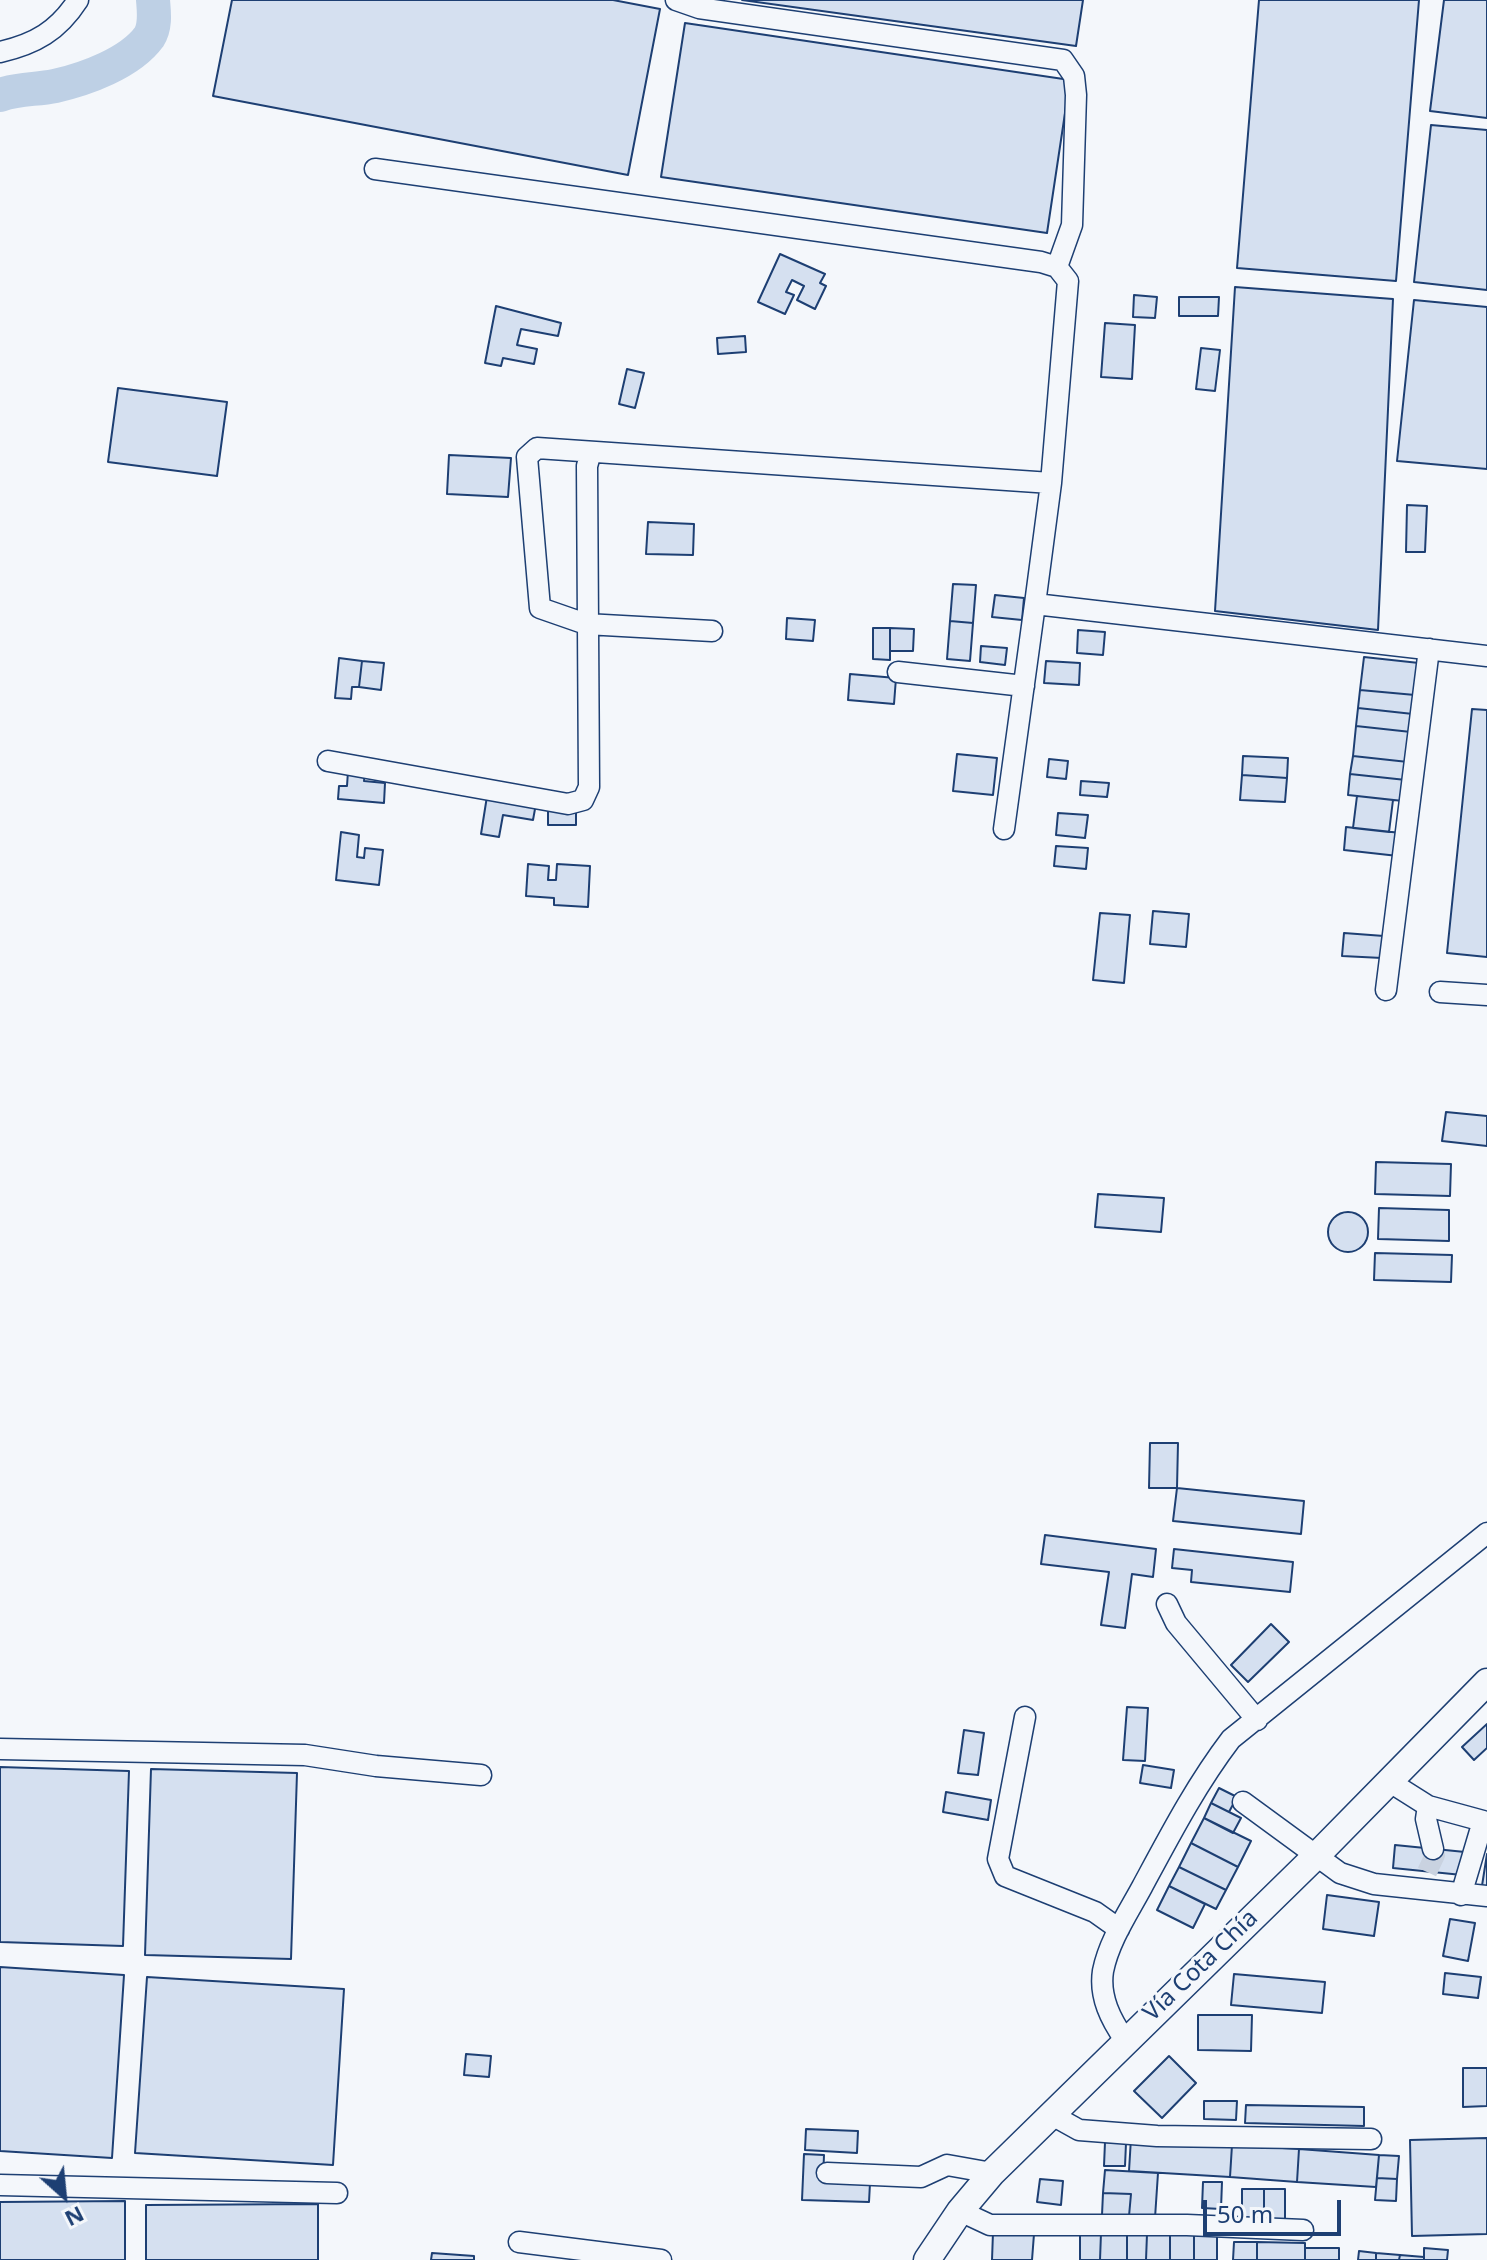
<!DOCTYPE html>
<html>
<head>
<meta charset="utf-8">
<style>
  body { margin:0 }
  #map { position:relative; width:1487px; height:2260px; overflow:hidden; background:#f4f7fb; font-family:"Noto Sans",sans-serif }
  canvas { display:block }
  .north { position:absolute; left:24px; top:2156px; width:80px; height:80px; -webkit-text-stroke:6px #f4f7fb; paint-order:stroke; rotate:153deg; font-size:22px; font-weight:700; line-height:32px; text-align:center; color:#1d3f73 }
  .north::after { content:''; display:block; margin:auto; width:28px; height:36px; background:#1d3f73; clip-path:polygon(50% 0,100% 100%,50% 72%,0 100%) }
  .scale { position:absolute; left:1203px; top:2200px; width:138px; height:36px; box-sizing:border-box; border:4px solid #1d3f73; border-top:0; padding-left:10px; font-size:24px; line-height:28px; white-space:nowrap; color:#1d3f73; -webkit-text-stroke:6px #f4f7fb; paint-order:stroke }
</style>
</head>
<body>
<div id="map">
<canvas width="1487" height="2260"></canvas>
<div class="north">N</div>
<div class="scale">50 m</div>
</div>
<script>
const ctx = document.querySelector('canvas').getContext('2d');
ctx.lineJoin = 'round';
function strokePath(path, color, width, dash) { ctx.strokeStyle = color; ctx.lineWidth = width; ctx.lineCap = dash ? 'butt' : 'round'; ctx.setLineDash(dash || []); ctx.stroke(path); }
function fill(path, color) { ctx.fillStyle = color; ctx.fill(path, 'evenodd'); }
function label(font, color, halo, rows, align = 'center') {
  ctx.font = font + ' "Noto Sans",sans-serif'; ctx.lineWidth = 6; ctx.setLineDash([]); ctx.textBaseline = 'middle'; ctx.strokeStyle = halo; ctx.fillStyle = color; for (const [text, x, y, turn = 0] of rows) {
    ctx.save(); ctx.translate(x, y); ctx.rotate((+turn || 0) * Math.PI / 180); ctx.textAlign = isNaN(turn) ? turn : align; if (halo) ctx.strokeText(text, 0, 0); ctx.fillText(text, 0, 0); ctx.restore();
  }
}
const river = new Path2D(`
  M0 95C19 88 36 90 55 86 86 79 130 63 149 37 156 26 154 12 153 0`);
const building = new Path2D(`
  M232 0H613L660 9 628 175 213 96Z
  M742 0H1083L1076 46Z
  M1259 0H1419L1396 281 1237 268Z
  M1444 0H1487V118L1430 111Z
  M685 23 1070 80 1047 233 661 177Z
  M1431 125 1487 130V290L1414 282Z
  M780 254 825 274 820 283 826 286 815 309 797 300 804 286 792 280 786 292 794 295 785 314 758 302Z
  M1235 287 1393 299 1378 630 1215 611Z
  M1134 295 1157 297 1155 318 1133 317Z
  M1179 297H1219L1218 316H1179Z
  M1414 300 1487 307V469L1397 461Z
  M496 306 561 323 558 336 521 329 517 345 537 349 534 364 503 358 501 366 485 363Z
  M1105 323 1135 325 1132 379 1101 377Z
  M745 336 746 352 718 354 717 338Z
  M1201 348 1220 350 1215 391 1196 389Z
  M627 369 644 373 635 408 619 404Z
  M118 388 227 402 217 476 108 462Z
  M449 455 511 458 508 497 447 494Z
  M1407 505 1427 506 1425 552H1406Z
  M648 522 694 524 693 555 646 554Z
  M953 584 976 585 973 623 950 621Z
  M995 595 1024 598 1022 620 992 617Z
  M787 618 815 620 813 641 786 639Z
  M950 621 973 623 970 661 947 659Z
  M873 628H890V660L873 659Z
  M890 628 914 629 913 651H890Z
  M1078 630 1105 632 1103 655 1077 653Z
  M981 646 1007 648 1005 665 980 662Z
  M1364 657 1419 663 1415 695 1360 690Z
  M339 658 362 661 359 687H352L351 699 335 698Z
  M362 661 384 663 381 690 359 687Z
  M1046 661 1080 663 1079 685 1044 683Z
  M850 674 896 678 894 704 848 700Z
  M1360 690 1415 695 1413 714 1358 708Z
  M1358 708 1413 714 1411 732 1356 726Z
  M1472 709 1487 710V957L1447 953Z
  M1356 726 1411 732 1408 762 1353 756Z
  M957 754 997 758 993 795 953 791Z
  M1243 756 1288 758 1287 778 1242 775Z
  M1353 756 1408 762 1406 780 1350 774Z
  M1049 759 1068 761 1066 779 1047 777Z
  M348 771 365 772 364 781 385 783 384 803 338 799 339 786H347Z
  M1350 774 1406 780 1403 801 1348 795Z
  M1242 775 1287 778 1285 802 1240 800Z
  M1081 781 1109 783 1107 797 1080 795Z
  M488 790 537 798 533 820 503 815 499 837 481 834Z
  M1357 796 1393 800 1389 832 1353 828Z
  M548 806 576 807V825H548Z
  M1058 813 1088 815 1085 838 1056 835Z
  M1346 827 1401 833 1398 856 1344 850Z
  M341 832 359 835 357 857 364 858 365 848 383 850 379 885 336 880Z
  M1056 846 1088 848 1086 869 1054 866Z
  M528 864 549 866 548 880H556L557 864 590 866 588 907 554 905V898L526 896Z
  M1153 911 1189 914 1186 947 1150 944Z
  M1100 913 1130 915 1124 983 1093 980Z
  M1344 933 1384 936 1382 958 1342 956Z
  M1446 1112 1487 1116V1146L1442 1141Z
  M1376 1162 1451 1164 1450 1196 1375 1194Z
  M1098 1194 1164 1198 1161 1232 1095 1227Z
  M1379 1208 1449 1210V1241L1378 1239Z
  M1328 1232a20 20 0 1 1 40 0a20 20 0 1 1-40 0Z
  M1375 1253 1452 1255 1451 1282 1374 1280Z
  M1150 1443H1178L1177 1488H1149Z
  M1177 1488 1304 1501 1301 1534 1173 1521Z
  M1045 1535 1156 1549 1153 1577 1132 1574 1125 1628 1101 1625 1109 1572 1041 1564Z
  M1174 1549 1293 1562 1290 1592 1191 1582 1192 1570 1172 1568Z
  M1271 1624 1289 1642 1248 1682 1231 1665Z
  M1127 1707 1148 1708 1145 1761 1123 1760Z
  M1487 1724V1748L1474 1760 1462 1747Z
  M964 1730 984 1733 978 1775 958 1773Z
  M1143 1765 1174 1770 1171 1788 1140 1783Z
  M0 1767 129 1771 123 1946 0 1942Z
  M151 1769 297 1773 291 1959 145 1955Z
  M1219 1788 1237 1797 1229 1812 1211 1803Z
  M946 1792 991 1800 988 1820 943 1812Z
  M1211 1803 1241 1818 1233 1833 1204 1818Z
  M1204 1818 1251 1841 1238 1867 1191 1843Z
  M1191 1843 1238 1867 1226 1890 1179 1867Z
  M1395 1845 1465 1852 1462 1875 1393 1868Z
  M1487 1854V1892H1481Z
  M1179 1867 1226 1890 1216 1909 1169 1886Z
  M1169 1886 1205 1904 1193 1928 1157 1910Z
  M1327 1895 1379 1902 1374 1936 1323 1929Z
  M1450 1919 1475 1923 1468 1961 1443 1956Z
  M0 1967 124 1975 112 2158 0 2151Z
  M1445 1973 1481 1977 1478 1998 1443 1994Z
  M1234 1974 1325 1982 1322 2013 1231 2005Z
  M147 1977 344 1989 333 2165 135 2153Z
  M1198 2015H1252L1251 2051 1198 2050Z
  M466 2054 491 2056 489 2077 464 2075Z
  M1169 2056 1196 2083 1162 2118 1134 2091Z
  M1463 2068H1487V2106L1463 2107Z
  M1204 2101H1237L1236 2120 1204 2119Z
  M1246 2105 1364 2107V2126L1245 2123Z
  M806 2129 858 2131 857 2153 805 2150Z
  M1131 2138 1232 2145 1230 2177 1129 2171Z
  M1487 2138V2234L1412 2236 1410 2140Z
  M1105 2142 1126 2143 1125 2166H1104Z
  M1232 2145 1299 2149 1297 2182 1230 2177Z
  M1299 2149 1379 2155 1376 2187 1297 2182Z
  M804 2154 824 2155 823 2181 870 2183 869 2202 802 2200Z
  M1379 2155 1399 2156 1397 2179 1377 2178Z
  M1105 2170 1158 2173 1155 2218 1129 2216 1131 2194 1103 2193Z
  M1377 2178 1397 2179 1396 2201 1375 2200Z
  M1040 2179 1063 2181 1061 2205 1037 2202Z
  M1203 2182H1222L1221 2209 1202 2208Z
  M1242 2189H1264V2222H1242Z
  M1264 2189H1285V2222H1264Z
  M1103 2193 1131 2194 1129 2216 1102 2215Z
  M125 2201V2260H0V2202Z
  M318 2204V2260H146V2205Z
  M993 2232 1034 2234 1032 2260H992Z
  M1080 2233H1101L1100 2260H1080Z
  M1101 2233 1127 2234V2260H1100Z
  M1127 2234H1147L1146 2260H1127Z
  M1147 2234H1170V2260H1146Z
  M1170 2234H1194V2260H1170Z
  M1194 2234H1217V2260H1194Z
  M1234 2242H1257V2260H1233Z
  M1257 2242 1305 2243V2260H1257Z
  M1305 2248H1339V2260H1305Z
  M1424 2248 1448 2250 1447 2260H1424Z
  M1359 2251 1376 2253V2260H1358Z
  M432 2253 474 2256V2260H431Z
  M1376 2253 1400 2255 1399 2260H1376Z
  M1400 2255 1424 2257V2260H1399Z`);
const minorTunnel = new Path2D(`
  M1427 1872 1435 1855 1433 1849`);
const minor = new Path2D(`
  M676 0 699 8 1063 60 1074 76 1076 95 1072 225 1057 267
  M0 52C35 44 58 31 78 0
  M375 169 1041 262 1057 267 1068 281 1051 483 1035 604 1487 656
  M712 631 586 624 540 608 527 457 537 448 1051 483
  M898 672 1024 686
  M328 761 568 804 583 800 589 787 587 466 591 452
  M1004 829 1035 604
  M1386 990 1429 649
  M1440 992 1487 995
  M1167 1604 1176 1623 1257 1720
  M1025 1717 998 1859 1005 1876 1095 1912 1119 1929
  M0 1749 305 1755 376 1766 481 1775
  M1390 1782 1428 1806 1483 1821 1461 1895
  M1243 1802 1340 1873 1374 1884 1487 1896
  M1428 1806 1426 1819 1433 1849
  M1125 2040C1111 2020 1099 1997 1103 1971 1109 1941 1128 1913 1142 1887 1170 1835 1196 1785 1231 1739L1487 1533
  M1052 2115 1079 2130 1157 2136 1371 2139
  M827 2173 921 2177 947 2165 992 2173
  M0 2185 337 2193
  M960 2211 990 2225H1187L1303 2230
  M519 2242 661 2260`);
const major = new Path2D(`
  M927 2260 960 2211 992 2173 1318 1854 1487 1682`);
const streetNames = [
  ["Vía Cota Chía",1201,1966,-44]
];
strokePath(river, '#bed0e5', 34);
fill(building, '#d5e0f0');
strokePath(building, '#1d3f73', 2);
strokePath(minorTunnel, '#c9d2e0', 20, [20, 10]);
strokePath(minor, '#1d3f73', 23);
strokePath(major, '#1d3f73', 29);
strokePath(minor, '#f4f7fb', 20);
strokePath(major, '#f4f7fb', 26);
label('24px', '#1d3f73', '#f4f7fb', streetNames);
</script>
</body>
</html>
